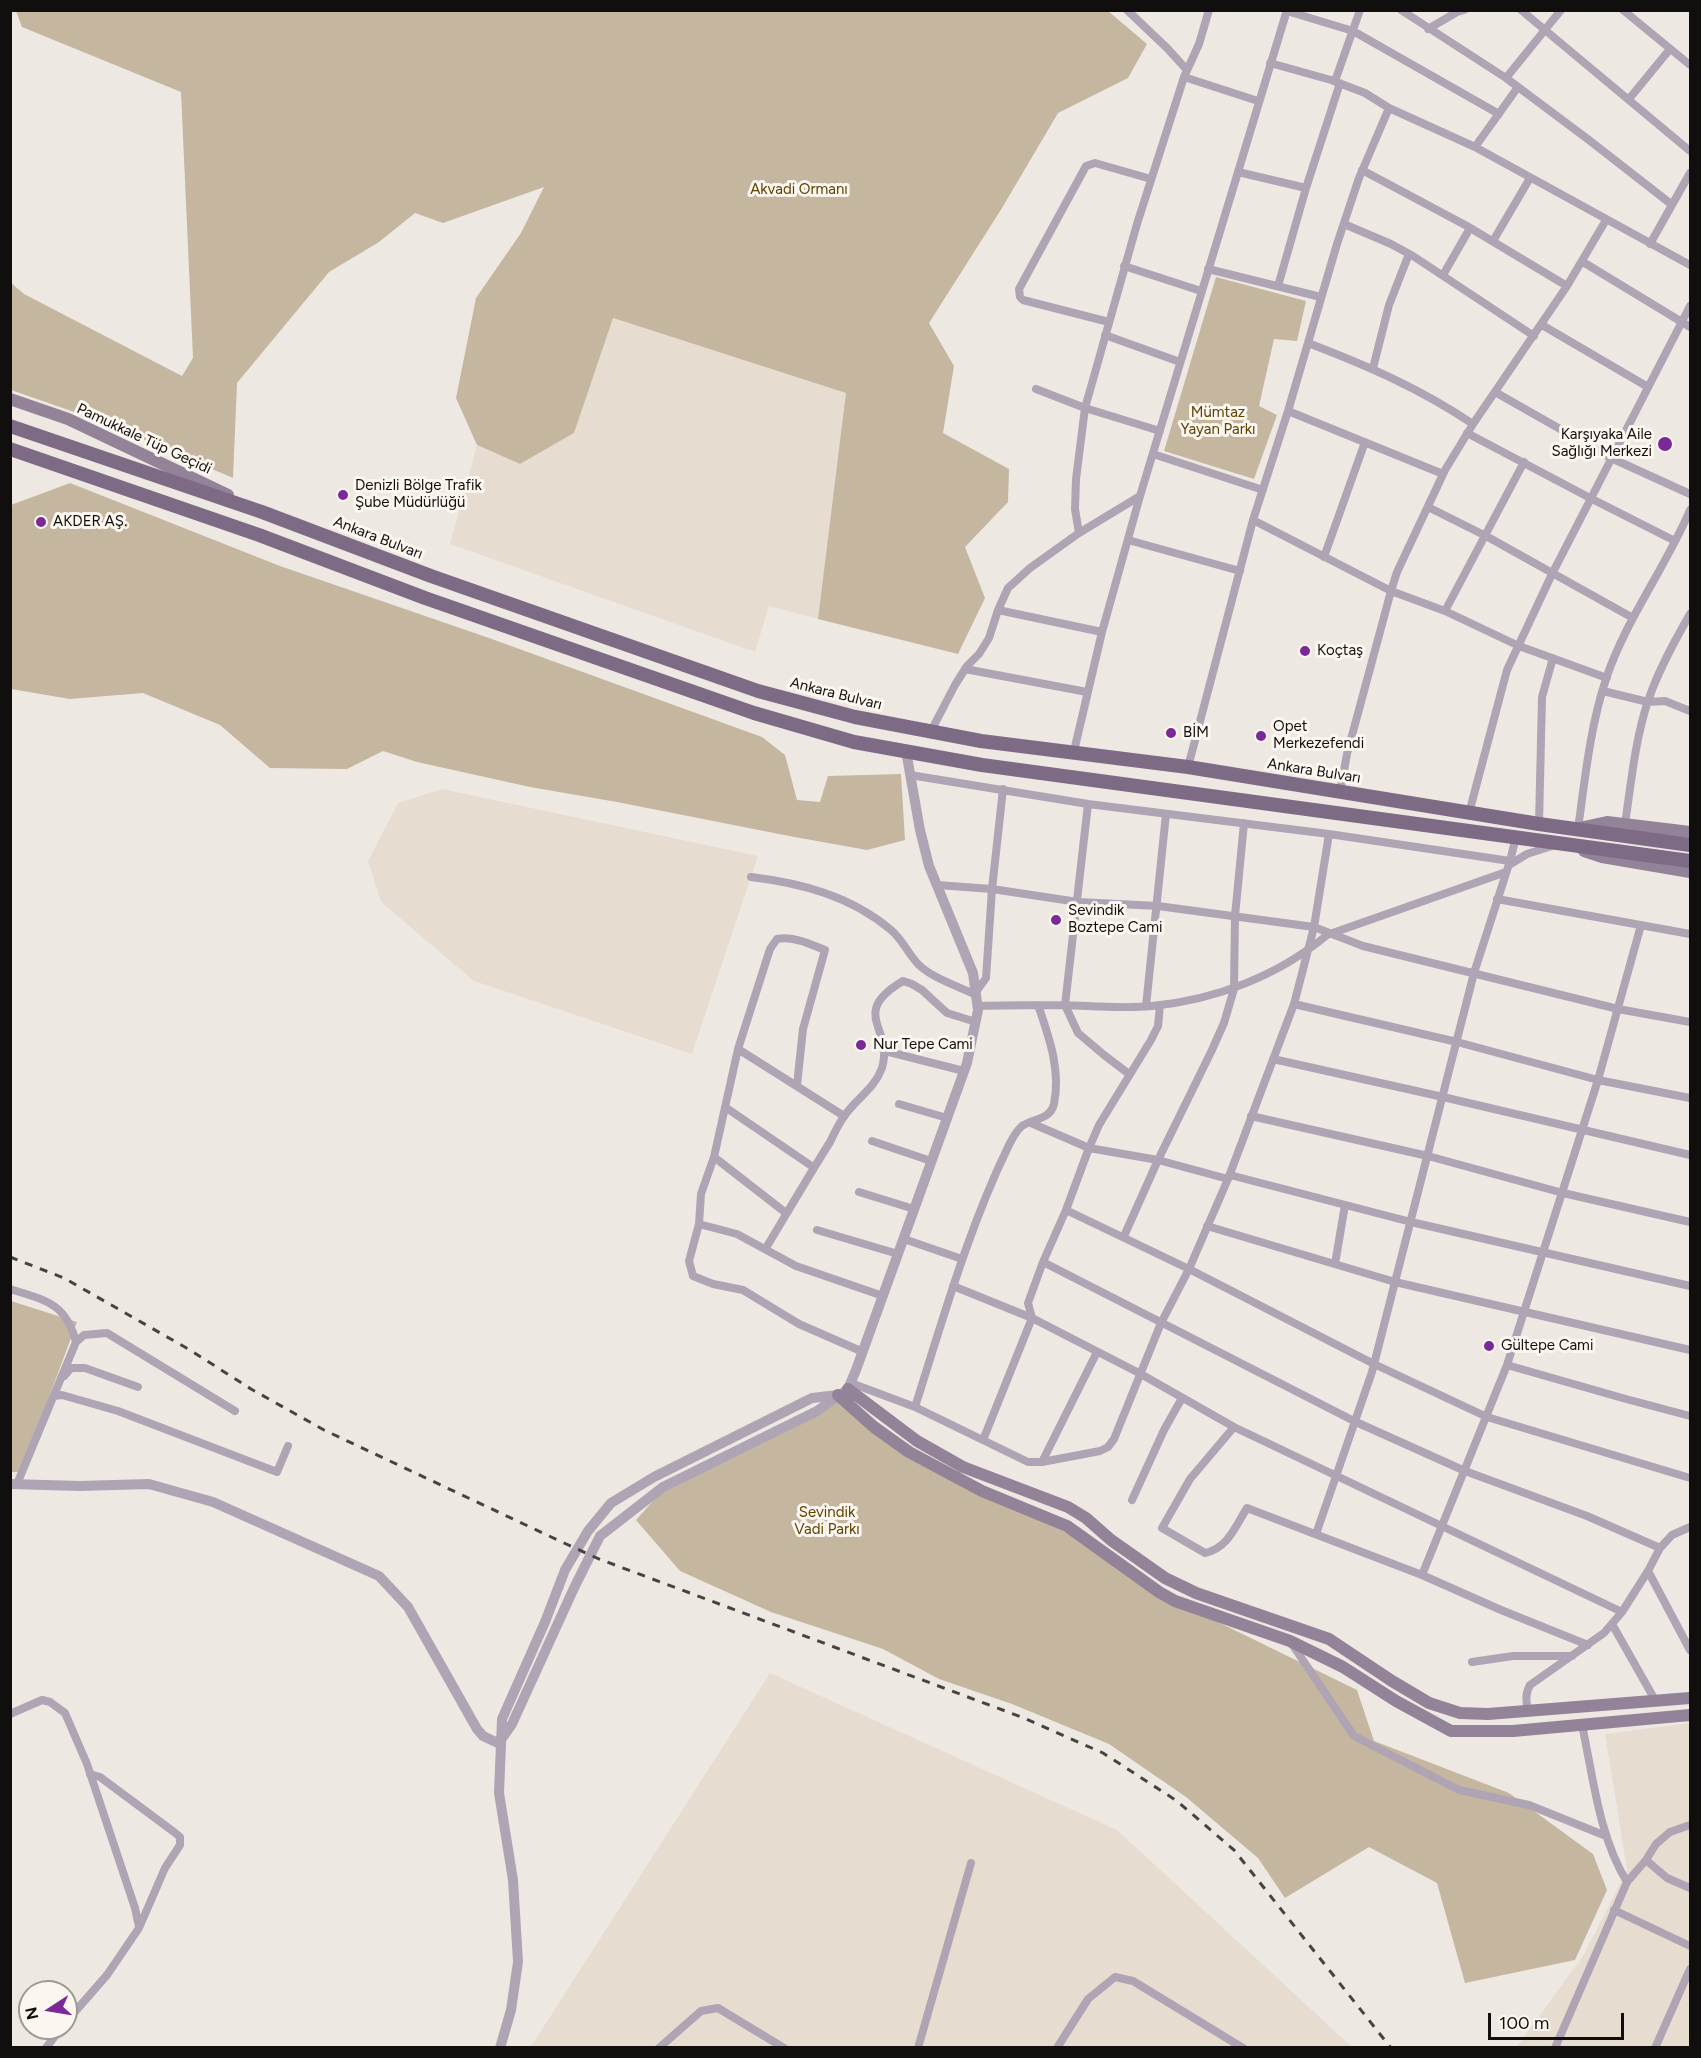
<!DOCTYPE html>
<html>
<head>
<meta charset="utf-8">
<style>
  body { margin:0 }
  #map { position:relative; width:1701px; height:2058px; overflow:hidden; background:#ede9e2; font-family:Figtree,sans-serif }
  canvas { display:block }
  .frame { position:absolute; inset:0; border:12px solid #110f0d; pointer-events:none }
  .north { position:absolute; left:18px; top:1980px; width:60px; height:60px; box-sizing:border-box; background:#fbf6ef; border:2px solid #9d9a95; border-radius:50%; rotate:258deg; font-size:16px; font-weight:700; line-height:24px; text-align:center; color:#110f0d }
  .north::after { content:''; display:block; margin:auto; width:21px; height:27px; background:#7b2998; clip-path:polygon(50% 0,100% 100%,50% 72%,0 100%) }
  .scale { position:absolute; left:1488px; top:2013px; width:136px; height:27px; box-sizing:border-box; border:3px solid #110f0d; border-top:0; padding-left:8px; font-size:18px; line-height:21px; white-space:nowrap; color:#110f0d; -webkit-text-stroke:4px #fbf6ef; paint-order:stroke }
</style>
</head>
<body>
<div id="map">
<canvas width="1701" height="2058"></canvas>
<div class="frame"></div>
<div class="north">N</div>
<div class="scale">100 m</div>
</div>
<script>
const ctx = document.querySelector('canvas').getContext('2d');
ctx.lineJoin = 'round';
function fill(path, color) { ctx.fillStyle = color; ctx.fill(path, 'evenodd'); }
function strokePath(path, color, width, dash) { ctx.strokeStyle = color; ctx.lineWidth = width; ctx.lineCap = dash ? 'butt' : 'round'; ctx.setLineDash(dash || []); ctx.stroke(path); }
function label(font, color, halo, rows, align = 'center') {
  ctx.font = font + ' Figtree,sans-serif'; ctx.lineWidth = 6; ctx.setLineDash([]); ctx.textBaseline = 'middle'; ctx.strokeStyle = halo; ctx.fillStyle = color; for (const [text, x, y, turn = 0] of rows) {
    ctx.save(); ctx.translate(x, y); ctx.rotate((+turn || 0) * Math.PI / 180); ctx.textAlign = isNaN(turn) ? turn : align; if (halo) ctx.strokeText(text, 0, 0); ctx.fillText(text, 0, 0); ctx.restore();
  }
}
const built = new Path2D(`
  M612 318 847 393 818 619 769 606 755 652 450 544 477 445 520 464 574 433Z
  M442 789 758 856 692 1054 474 981 381 902 368 861 398 803Z
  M770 1673 1117 1830 1352 2047 530 2048Z
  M1690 1723V2047L1516 2048 1583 1956 1627 1870 1605 1734Z`);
const green = new Path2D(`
  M1108 11 1147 44 1128 78 1058 113 1002 208 929 323 954 366 943 433 1009 469 1008 502 965 547 985 598 958 654 818 619 846 393 613 318 574 433 520 464 477 445 456 398 476 298 521 233 544 187 443 223 415 213 379 242 329 272 237 383 233 478 100 421 11 390V283L24 294 182 376 193 358 181 92 22 27 16 11Z
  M1216 277 1306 301 1297 341 1274 339 1259 406 1277 415 1254 479 1164 451Z
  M70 483 280 566 489 638 762 737 785 755 797 800 820 802 828 776 901 774 905 840 867 850 789 836 617 802 530 787 417 762 383 751 347 769 270 768 220 725 143 693 70 699 11 689V505Z
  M11 1301 77 1322 21 1472H11Z
  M838 1395 874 1427 1033 1512 1175 1601 1357 1690 1374 1741 1509 1793 1593 1854 1607 1890 1575 1960 1465 1983 1437 1883 1369 1847 1285 1898 1258 1858 1186 1797 1109 1744 1012 1704 939 1679 883 1649 771 1612 680 1571 636 1520 668 1484Z`);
const minor = new Path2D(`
  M1127 10 1167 48 1187 70
  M1401 10 1506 78 1589 140 1671 204
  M1521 10 1690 151
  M1623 10 1690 65
  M1287 11 1353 31 1499 114
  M1428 29 1457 12 1464 10
  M1270 63 1331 80 1365 93 1389 108 1475 147 1690 265
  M1184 77 1258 101
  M1506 78 1561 10
  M1335 81 1360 10
  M1629 99 1670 49
  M1475 147 1518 87
  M1362 170 1467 226 1567 286
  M1238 172 1306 188
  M1344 224 1391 244 1413 256 1534 336
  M1493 241 1530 178
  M1650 244 1690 173
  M1583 262 1690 327
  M1124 266 1201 291
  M1208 269 1321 297
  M1443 275 1470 228
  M1278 286 1306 188 1340 83
  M1109 322 1023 300 1020 297 1019 289 1086 166 1095 163 1151 179
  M1542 325 1648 387
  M1105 335 1180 362
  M1308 343C1368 366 1419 388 1473 424
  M1373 368 1389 305 1409 254
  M1036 389 1085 408 1160 431
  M1495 392 1611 458 1690 494
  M1288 411 1443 474
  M1467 433 1592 499 1675 541
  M1153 454 1263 490
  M1428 507 1486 536 1633 618
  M1253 520 1391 591 1445 611 1519 646 1607 678
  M1079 533 1075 509 1076 479 1085 408 1137 224 1184 77 1199 44 1209 10
  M1128 540 1240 571
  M1324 557 1365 442
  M998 610 1102 632
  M1445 611 1524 462
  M965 669 1087 692
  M1603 691 1648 702 1665 701 1690 711
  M931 731 955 685 967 666 979 654 989 638 998 610 1008 588 1030 568 1079 533 1140 496
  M1074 751 1102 632 1140 496 1287 10
  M1188 767 1253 520 1288 411 1337 244 1359 178 1389 108
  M910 775 1088 804 1329 834 1510 861
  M1340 792 1347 754 1391 591 1397 572 1445 470 1473 424 1567 286 1606 220
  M1088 804 1065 1005 1078 1033 1104 1055 1129 1074
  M1469 813 1507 670 1552 574 1690 306
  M1539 824 1542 697 1553 658
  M1625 824C1631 784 1635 740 1648 701 1658 671 1674 642 1690 614
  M1578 829C1585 779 1590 727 1606 679 1625 621 1666 567 1690 510
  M1509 865 1527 854 1555 845
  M751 877C801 883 851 896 891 930 903 940 908 954 919 965 932 978 960 987 976 995
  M937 885 992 889 1078 902 1158 906 1314 927 1363 946 1618 1009 1690 1022
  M1497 899 1690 934
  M976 992 986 978 992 889 1003 789
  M1294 1004 1457 1042 1598 1080 1690 1098
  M978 1006C1007 1005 1036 1005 1065 1005 1094 1006 1122 1009 1152 1006 1215 1000 1278 976 1327 935L1506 872
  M1146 1006 1166 814
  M738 1049 714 1157 701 1194 699 1224 689 1261 693 1276 713 1284 743 1290 799 1324 863 1352
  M885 1051 964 1071
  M1273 1059 1443 1097 1690 1155
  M797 1085 803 1029 825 950C810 944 794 936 777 939L770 949 738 1049 844 1116
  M899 1104 947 1118
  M725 1107 813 1167
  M1251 1116 1428 1156 1563 1193 1690 1222
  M1031 1123 1089 1148 1158 1160 1228 1179
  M872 1141 931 1161
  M714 1157 786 1213
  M1230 1175 1411 1222 1690 1286
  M859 1192 914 1209
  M1066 1210 1189 1269 1374 1364 1487 1417 1690 1478
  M699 1224 737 1234 796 1266 883 1296
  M1207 1226 1395 1282 1690 1350
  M817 1230 898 1254
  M1124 1236 1158 1160 1211 1052 1224 1023 1234 989 1235 916 1244 823
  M904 1239 962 1259
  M766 1248C787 1213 808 1177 830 1142 834 1134 838 1125 843 1118 855 1099 874 1090 882 1068 894 1027 848 1014 903 981L912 984 922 990 947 1013 976 1022
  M1043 1262 1356 1422 1465 1471 1587 1516 1660 1548
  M1335 1264 1345 1205
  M953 1286 1032 1318 1139 1373 1234 1427 1622 1612
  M10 1289C45 1300 66 1303 76 1342
  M1507 1365 1626 1399 1690 1416
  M64 1376 71 1368H85L138 1387
  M851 1383 915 1407 1028 1462H1042L1100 1451 1108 1447 1114 1439 1161 1323 1189 1269 1228 1179 1294 1004 1314 927 1329 834
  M54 1396 62 1395 118 1411 277 1472 288 1446
  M915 1407C943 1319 968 1229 1009 1145 1012 1139 1017 1130 1022 1126 1034 1118 1050 1120 1054 1104 1061 1070 1049 1037 1038 1005
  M1234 1427 1190 1479 1162 1528 1205 1553C1228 1548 1235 1527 1247 1508L1422 1575 1501 1610 1588 1645
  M983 1440 1032 1318 1028 1303 1043 1262 1066 1210 1089 1148 1099 1125 1151 1040 1158 1026 1160 1005
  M1042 1462 1097 1352
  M17 1484 76 1342 84 1335 107 1333 235 1411
  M1132 1500 1164 1430 1182 1398
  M1316 1534 1372 1372 1474 973 1510 861 1516 837
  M1648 1571 1690 1650
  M1422 1575 1507 1365 1598 1080 1641 925
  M1612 1624 1655 1700
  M1292 1644 1354 1736 1459 1790 1529 1805 1606 1836
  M1472 1662 1513 1656H1572
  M1528 1711C1526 1701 1525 1694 1530 1685L1604 1633 1622 1612 1648 1571 1660 1548 1672 1535 1690 1527
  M10 1714 42 1700 50 1702 65 1713 87 1764 135 1908 139 1927
  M1582 1725C1593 1776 1599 1837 1627 1882
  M1646 1860 1667 1878 1690 1888
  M1614 1910 1690 1946
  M66 2022 107 1975 139 1928 165 1868 180 1845V1837L174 1832 100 1777 90 1774
  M46 2048 61 2028
  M659 2048 701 2011 718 2008 784 2048
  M918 2048 971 1863
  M1057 2048 1088 1999 1115 1977 1133 1981 1243 2048
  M1555 2048 1627 1882 1646 1860 1656 1844 1670 1832 1690 1825
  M1655 2048 1690 1969`);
const tertiary = new Path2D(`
  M10 1484 80 1486 149 1484 213 1502 379 1576 408 1607 477 1729 483 1736 500 1744
  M500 1741 512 1724 574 1588 600 1536 663 1487 817 1411 848 1389 856 1370 967 1063 978 1010 973 973 929 866 920 830 906 751
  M500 2048 511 2010 518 1962 513 1880 499 1793 502 1719 545 1622 565 1570 588 1531 611 1503 654 1477 812 1398 838 1395`);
const secondary = new Path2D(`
  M10 399 68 419 228 495
  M1579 828 1607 822 1690 832
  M1584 851 1602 857 1690 872
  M848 1389 917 1441 963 1467 1068 1507 1086 1518 1111 1540 1165 1578 1196 1593 1329 1639 1392 1681 1429 1703 1460 1713 1488 1714 1690 1698
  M838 1395 874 1427 909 1452 982 1491 1067 1526 1159 1592 1175 1601 1290 1641 1343 1667 1396 1701 1451 1731H1513L1690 1715`);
const primary = new Path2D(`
  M10 426 262 512 431 576 758 691 855 717 981 741 1188 767 1539 824 1690 845
  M10 449 259 535 425 598 754 713 854 742 982 765 1690 861`);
const rail = new Path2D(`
  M10 1257 64 1278 190 1350 251 1389 324 1430 564 1543 599 1559 1024 1718 1103 1753 1177 1801 1234 1850 1391 2048`);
const markers = [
  [1665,444,8,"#7b2998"],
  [343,495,6,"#7b2998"],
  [41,522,6,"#7b2998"],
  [1305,651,6,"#7b2998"],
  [1171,733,6,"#7b2998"],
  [1261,736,6,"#7b2998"],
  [1056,920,6,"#7b2998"],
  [861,1045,6,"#7b2998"],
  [1489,1346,6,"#7b2998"]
];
const parkNames = [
  ["Akvadi Ormanı",799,190],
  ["Mümtaz",1218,413],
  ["Yayan Parkı",1218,430],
  ["Sevindik",827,1513],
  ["Vadi Parkı",827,1530]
];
const poiNames = [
  ["Karşıyaka Aile",1652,435,"right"],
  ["Sağlığı Merkezi",1652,452,"right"],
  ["Denizli Bölge Trafik",355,486],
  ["Şube Müdürlüğü",355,503],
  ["AKDER AŞ.",53,522],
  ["Koçtaş",1317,651],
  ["Opet",1273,727],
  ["Merkezefendi",1273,744],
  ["BİM",1183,733],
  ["Sevindik",1068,911],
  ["Boztepe Cami",1068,928],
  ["Nur Tepe Cami",873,1045],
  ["Gültepe Cami",1501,1346]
];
const streetNames = [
  ["Pamukkale Tüp Geçidi",144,439,25],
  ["Ankara Bulvarı",378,538,21],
  ["Ankara Bulvarı",836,694,14],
  ["Ankara Bulvarı",1314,771,9]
];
fill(built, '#e6ddd0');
fill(green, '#c5b69f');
strokePath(minor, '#afa4b3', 8);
strokePath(tertiary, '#afa4b3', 10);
strokePath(secondary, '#928398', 12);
strokePath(primary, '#7d6b85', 14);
strokePath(rail, '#464340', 3, [8, 8]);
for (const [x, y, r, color] of markers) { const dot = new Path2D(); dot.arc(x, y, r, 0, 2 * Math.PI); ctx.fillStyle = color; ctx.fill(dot); strokePath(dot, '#fbf6ef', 2); }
label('15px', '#5f4100', '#fbf6ef', parkNames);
label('15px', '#110f0d', '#fbf6ef', poiNames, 'left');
label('15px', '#110f0d', '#fbf6ef', streetNames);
</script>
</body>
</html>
